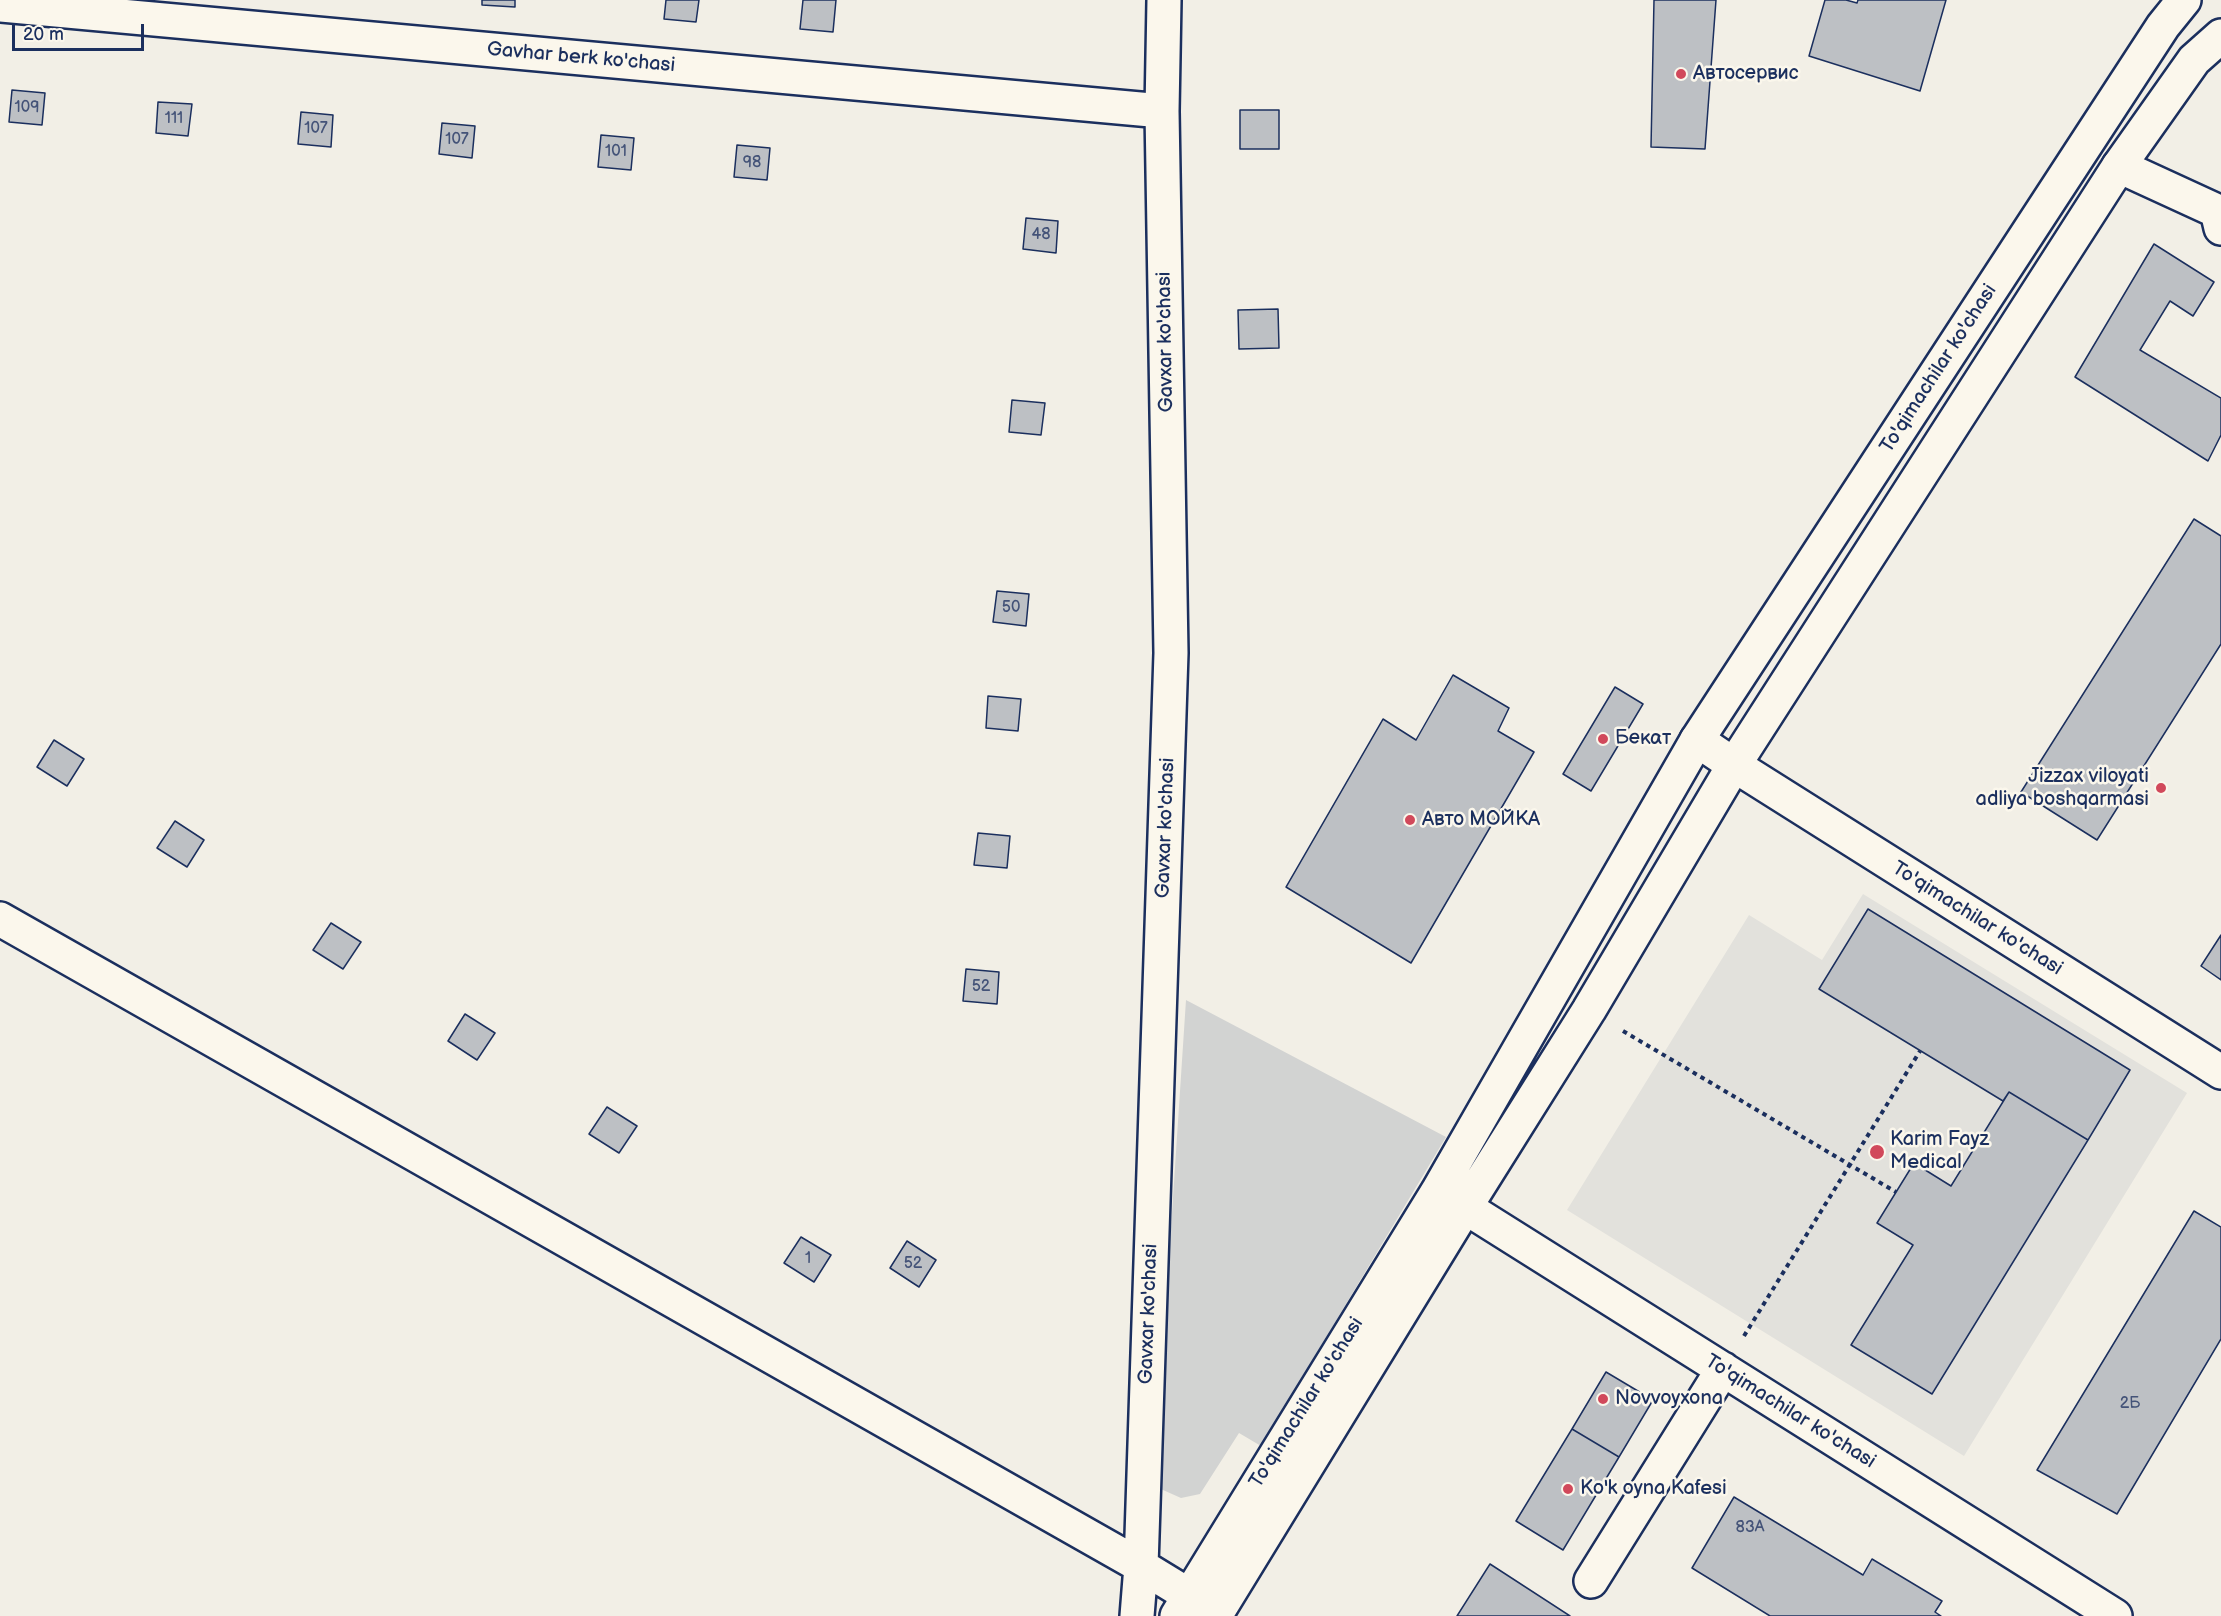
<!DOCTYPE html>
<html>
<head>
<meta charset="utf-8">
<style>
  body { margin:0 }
  #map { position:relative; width:2221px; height:1616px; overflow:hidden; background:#f2efe6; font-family:"Balsamiq Sans",sans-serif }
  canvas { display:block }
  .scale { position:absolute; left:12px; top:24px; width:132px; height:27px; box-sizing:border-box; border:3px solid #1b2f5e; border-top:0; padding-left:8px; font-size:18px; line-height:21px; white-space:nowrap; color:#1b2f5e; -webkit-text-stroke:4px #fbf7ec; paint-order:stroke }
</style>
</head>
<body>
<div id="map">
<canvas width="2221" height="1616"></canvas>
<div class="scale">20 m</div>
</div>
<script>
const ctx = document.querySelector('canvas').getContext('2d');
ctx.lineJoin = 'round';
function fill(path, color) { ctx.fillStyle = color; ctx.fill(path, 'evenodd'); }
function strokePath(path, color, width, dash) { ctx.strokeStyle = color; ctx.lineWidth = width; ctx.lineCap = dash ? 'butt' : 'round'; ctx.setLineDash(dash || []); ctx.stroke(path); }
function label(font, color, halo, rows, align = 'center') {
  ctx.font = font + ' "Balsamiq Sans",sans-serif'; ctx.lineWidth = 5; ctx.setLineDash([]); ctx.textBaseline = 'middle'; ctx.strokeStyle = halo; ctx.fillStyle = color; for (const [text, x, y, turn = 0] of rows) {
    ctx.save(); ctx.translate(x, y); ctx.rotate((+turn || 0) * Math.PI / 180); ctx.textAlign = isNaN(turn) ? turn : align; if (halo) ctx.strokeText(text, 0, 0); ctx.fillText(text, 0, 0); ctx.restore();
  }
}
const built = new Path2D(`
  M1863 894 2187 1093 1964 1456 1567 1210 1749 915 1822 960Z`);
const green = new Path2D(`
  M1186 1000 1446 1137 1261 1446 1239 1433 1200 1494 1181 1498 1154 1486Z`);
const building = new Path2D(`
  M482 0H515V7L482 5Z
  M666 0H699L696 22 664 19Z
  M803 0H836L833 32 800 29Z
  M1654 0H1716L1705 149 1651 147Z
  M1825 0H1846L1857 3 1858 0H1946L1920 91 1809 56Z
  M12 90 45 93 42 125 9 122Z
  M158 102 192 104 188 136 156 133Z
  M1240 110H1279V149H1240Z
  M301 112 333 115 331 147 298 144Z
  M442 123 475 126 472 158 439 154Z
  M601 135 634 138 631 170 598 167Z
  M737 145 770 148 767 180 734 177Z
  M1026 218 1058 221 1056 253 1023 249Z
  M2154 244 2214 282 2193 316 2170 301 2140 350 2221 398V435L2208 461 2075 377Z
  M1278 309 1279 348 1239 349 1238 310Z
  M1012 400 1045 403 1041 435 1009 432Z
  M2194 519 2221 536V644L2097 840 2021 792Z
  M997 591 1029 594 1026 626 993 622Z
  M1453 675 1509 708 1498 731 1534 752 1411 963 1286 887 1383 719 1416 740Z
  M1615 687 1643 704 1591 791 1563 774Z
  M988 696 1021 699 1018 731 986 728Z
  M54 740 84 759 67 786 37 767Z
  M175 821 204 840 187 867 157 848Z
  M978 833 1010 836 1007 868 974 865Z
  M1868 909 2130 1070 2088 1140 2009 1092 2003 1101 1819 989Z
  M331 923 361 942 343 969 313 950Z
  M2221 935V980L2201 966Z
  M966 969 999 972 997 1004 963 1001Z
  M465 1014 495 1033 477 1060 448 1041Z
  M2009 1092 2088 1140 1932 1394 1851 1345 1913 1245 1877 1223 1914 1163 1951 1186Z
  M607 1107 637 1126 619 1153 589 1134Z
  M2194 1211 2221 1227V1339L2117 1514 2037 1470Z
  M801 1237 831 1255 814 1282 784 1263Z
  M907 1241 936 1260 919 1287 890 1268Z
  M1606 1372 1653 1400 1619 1457 1572 1429Z
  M1572 1429 1619 1457 1563 1550 1516 1521Z
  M1734 1497 1863 1575 1872 1559 1942 1601 1935 1612 1941 1616H1770L1692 1568Z
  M1490 1564 1570 1616H1457Z`);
const path = new Path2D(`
  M1623 1031 1896 1192
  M1744 1336 1920 1051`);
const minor = new Path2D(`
  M1164 0 1162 111 1171 653 1141 1566 1213 1610
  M0 5 1162 111
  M2119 166 2217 211 2221 228
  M1697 740 1734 765 2221 1072
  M0 919 1141 1566 1137 1616
  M1441 1192 2115 1616
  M1591 1581 1723 1369`);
const major = new Path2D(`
  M1177 1616 1438 1191 1697 740 2163 26 2184 0
  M1215 1616 1466 1206 1589 1010 1734 765 2119 166 2194 60 2221 36`);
const markers = [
  [1681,74,6,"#d1495b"],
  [1603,739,6,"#d1495b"],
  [2161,788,6,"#d1495b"],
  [1410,820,6,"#d1495b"],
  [1877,1152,8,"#d1495b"],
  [1603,1399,6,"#d1495b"],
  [1568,1489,6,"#d1495b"]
];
const numberNames = [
  ["109",27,108],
  ["111",174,119],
  ["107",316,129],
  ["107",457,140],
  ["101",616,152],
  ["98",752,163],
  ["48",1041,235],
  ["50",1011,608],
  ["52",981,987],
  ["1",808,1259],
  ["52",913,1264],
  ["2Б",2130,1404],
  ["83А",1750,1528]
];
const streetNames = [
  ["Gavhar berk ko'chasi",581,58,5],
  ["Gavxar ko'chasi",1166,342,-91],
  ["To'qimachilar ko'chasi",1939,369,-57],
  ["Gavxar ko'chasi",1166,828,-88],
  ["To'qimachilar ko'chasi",1977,919,32],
  ["Gavxar ko'chasi",1149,1314,-88],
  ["To'qimachilar ko'chasi",1307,1403,-58],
  ["To'qimachilar ko'chasi",1790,1412,32]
];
const poiNames = [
  ["Автосервис",1693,74],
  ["Бекат",1615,739],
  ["Jizzax viloyati",2149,777,"right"],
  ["adliya boshqarmasi",2149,800,"right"],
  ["Авто МОЙКА",1422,820],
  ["Karim Fayz",1890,1140],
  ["Medical",1890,1163],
  ["Novvoyxona",1615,1399],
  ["Ko'k oyna Kafesi",1580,1489]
];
fill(built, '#e2e1dc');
fill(green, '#d2d3d2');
fill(building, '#bdc0c4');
strokePath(building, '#1b2f5e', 1.5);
strokePath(minor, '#1b2f5e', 38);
strokePath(major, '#1b2f5e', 38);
strokePath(path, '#1b2f5e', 4, [4.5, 4.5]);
strokePath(minor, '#fbf7ec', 33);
strokePath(major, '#fbf7ec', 33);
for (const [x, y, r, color] of markers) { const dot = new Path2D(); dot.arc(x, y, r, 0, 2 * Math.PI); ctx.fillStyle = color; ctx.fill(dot); strokePath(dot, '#fbf7ec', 2); }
label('16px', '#445378', null, numberNames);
label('20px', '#1b2f5e', '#fbf7ec', streetNames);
label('20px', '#1b2f5e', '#fbf7ec', poiNames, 'left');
</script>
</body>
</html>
